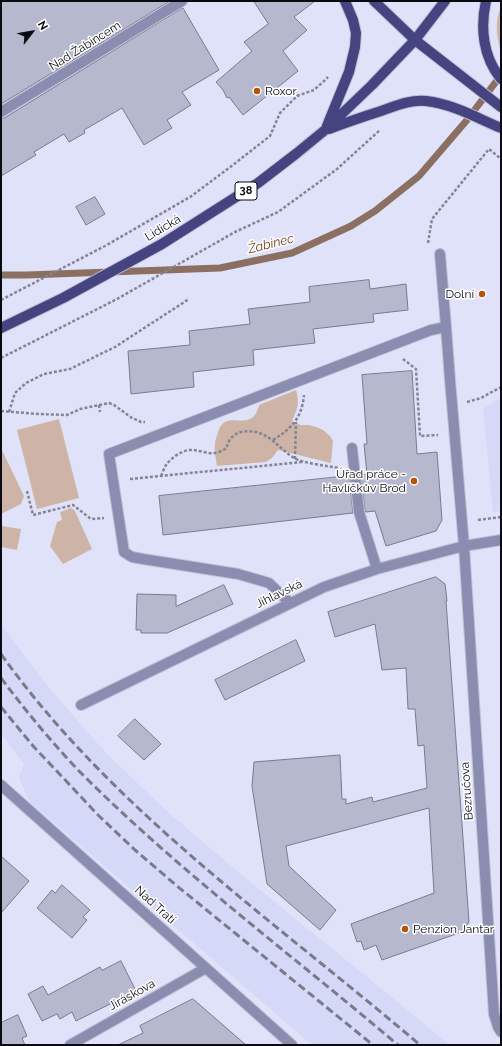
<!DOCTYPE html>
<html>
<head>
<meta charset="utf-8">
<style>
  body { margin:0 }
  #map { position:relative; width:502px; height:1046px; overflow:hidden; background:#e0e2fa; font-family:Raleway,sans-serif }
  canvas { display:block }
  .frame { position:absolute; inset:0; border:2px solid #0a0b12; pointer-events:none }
  .north { position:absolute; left:12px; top:12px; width:40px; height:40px; -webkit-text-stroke:3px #fff; paint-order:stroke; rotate:59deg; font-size:11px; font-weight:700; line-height:16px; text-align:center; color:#0a0b12 }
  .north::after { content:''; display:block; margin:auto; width:14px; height:18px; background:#0a0b12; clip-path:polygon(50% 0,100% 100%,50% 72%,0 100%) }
</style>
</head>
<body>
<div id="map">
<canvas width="502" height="1046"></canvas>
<div class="frame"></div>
<div class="north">N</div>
</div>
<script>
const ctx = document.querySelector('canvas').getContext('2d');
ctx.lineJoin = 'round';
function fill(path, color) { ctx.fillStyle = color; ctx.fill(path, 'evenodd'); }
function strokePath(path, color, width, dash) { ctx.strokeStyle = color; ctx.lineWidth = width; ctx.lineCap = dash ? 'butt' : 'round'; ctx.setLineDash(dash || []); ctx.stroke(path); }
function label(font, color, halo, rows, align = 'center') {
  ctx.font = font + ' Raleway,sans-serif'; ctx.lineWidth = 3; ctx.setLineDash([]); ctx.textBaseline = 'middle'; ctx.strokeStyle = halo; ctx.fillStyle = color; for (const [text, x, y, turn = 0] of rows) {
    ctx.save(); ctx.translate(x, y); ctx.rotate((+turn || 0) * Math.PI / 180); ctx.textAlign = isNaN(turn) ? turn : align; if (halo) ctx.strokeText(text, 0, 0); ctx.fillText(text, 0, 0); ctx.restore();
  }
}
const built = new Path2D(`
  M501 397V511L493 512 483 409Z
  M1 623 10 637 50 689 83 727 108 755 170 814 243 876 416 1017 449 1045H312L30 802 19 778 24 764 1 734Z`);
const green = new Path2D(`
  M501 7V53C497 38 494 22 501 7Z
  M296 390C300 403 297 410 292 421L300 425H309L316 427 323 430 330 436 333 441 331 463 278 450 272 458 266 462 217 466C216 459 214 451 215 444 215 440 217 436 218 432 226 406 252 436 259 405Z
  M59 419 79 498 37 509 17 430Z
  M1 448 24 496 21 504 1 514Z
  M71 508 75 511 92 549 63 564 50 546 57 522 62 520 60 512Z
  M1 526 21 529 17 550 1 547Z`);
const stream = new Path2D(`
  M1 275H27L220 268 292 253 351 226 375 211 419 176 467 120 501 75`);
const building = new Path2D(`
  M1 1H170L1 104Z
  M254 1H315L294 17 307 30 283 51 298 71 243 115 229 97 227 98 223 90 216 82 252 51 244 42 268 24Z
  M183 8 219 70 182 92 191 105 167 120 172 128 144 145 122 108 84 130 85 133 69 142 64 134 34 152 36 155 1 176V118H4Z
  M95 197 105 214 86 225 76 207Z
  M369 280 370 289 406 284 408 310 373 314 374 322 313 329 315 343 253 350 254 365 193 372 194 387 131 394 128 351 190 345 189 331 250 324 248 309 310 302 309 287Z
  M412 371 417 454 437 452 442 520 436 531 386 546 375 511 366 512 365 511 361 475 367 474 364 444H367L362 375Z
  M349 476 353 513 163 535 159 496Z
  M436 577 445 584 447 601H446L469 922 462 933H459L382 960 376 945 364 950 361 941 357 942 351 924 434 893 429 808 286 846 289 866 336 910 320 930 267 884 252 786 254 762 340 755 342 799H346V804L372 797 373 802 427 788 424 745 418 746 415 709H408L406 668 382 670 375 624 335 637 328 612Z
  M224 585 233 604 167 633H141V630H136L137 594 176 595V606Z
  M296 640 305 661 225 700 215 680Z
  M135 719 161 744 144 760 118 736Z
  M1 856 29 881 1 913Z
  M62 885 90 910 83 917 87 920 72 938 37 908 52 890 55 893Z
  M121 961 136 991 76 1021 72 1012 60 1019 57 1014 42 1021 28 994 43 986 48 995 100 967 102 970Z
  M193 999 246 1045H118L143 1033 140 1026Z
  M18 1015 27 1036 22 1038 25 1045H1V1023Z`);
const path = new Path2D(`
  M428 243 432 219 489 149 501 159
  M1 300 105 246 190 197 229 168 270 136 280 113 297 96 314 90 324 81 328 77
  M1 358 117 299 235 232 278 212 337 169 380 130
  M403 359 416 369 420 436 438 435
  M467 402 481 398 501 387
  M99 405 100 412
  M1 411 38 414 67 415 80 409 109 403 114 405 132 418 141 422H145
  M9 412 15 393 26 383 44 374 70 369 115 347 189 299
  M273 440C291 429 302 418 304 395
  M295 459 296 422
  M161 476C163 472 164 468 166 465 171 458 181 451 189 450 199 449 209 456 219 452 227 449 226 448 229 441 235 431 246 430 256 432 272 436 281 450 294 458 302 463 328 466 339 468
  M130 479 302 462
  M27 491 33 515 73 505 91 519 104 518
  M478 520 501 517`);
const minor = new Path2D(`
  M1 112 182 1
  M440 254 446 327 450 380 464 546 494 1014 498 1027 501 1032
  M352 448 359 512 377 569
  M290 603 269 583 238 574 143 559 132 557 124 552 109 454 431 330 446 327
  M81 705 324 587 377 569 464 546 501 540
  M1 785 292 1045
  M70 1045 206 968`);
const major = new Path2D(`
  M374 1 415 40 501 107
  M486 1C480 28 483 57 501 79
  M327 126 349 72 355 47 356 33 353 20 345 1
  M329 129C345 123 362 117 378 112 393 107 410 99 426 101 453 104 477 118 501 128
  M1 328 63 298 162 244 258 183 297 153 325 130 372 85 415 40 445 1`);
const rail = new Path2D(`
  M1 654C113 811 275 921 420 1045
  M1 678C26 711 52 743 81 773 180 872 292 955 398 1045
  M1 707 34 747 68 783 98 815 135 850 177 886 373 1045`);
const markers = [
  [257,91,4,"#b45506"],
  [482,294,4,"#b45506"],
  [414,481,4,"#b45506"],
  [405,929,4,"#b45506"]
];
const shields = [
  [246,191,22]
];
const shieldNames = [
  ["38",246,191]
];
const streetNames = [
  ["Nad Žabincem",85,46,-32],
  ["Lidická",163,228,-31],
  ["Jihlavská",279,594,-26],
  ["Bezručova",467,791,-94],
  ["Nad Tratí",155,905,42],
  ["Jiráskova",132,995,-29]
];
const poiNames = [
  ["Roxor",265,91],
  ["Dolní",474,294,"right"],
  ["Úřad práce -",406,474,"right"],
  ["Havlíčkův Brod",406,488,"right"],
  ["Penzion Jantar",413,929]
];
const waterNames = [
  ["Žabinec",271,244,-14]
];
fill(built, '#d6d8f7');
fill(green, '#cdb4a6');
strokePath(stream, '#8b7062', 7);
fill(building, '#b6b8ce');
strokePath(building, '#787a8f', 1);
strokePath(minor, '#bec0d5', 12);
strokePath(major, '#bec0d5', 12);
strokePath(path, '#838595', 2.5, [3, 2]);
strokePath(minor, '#8a8db0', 10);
strokePath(major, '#454480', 10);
strokePath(rail, '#797b8a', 3, [8, 4]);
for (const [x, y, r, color] of markers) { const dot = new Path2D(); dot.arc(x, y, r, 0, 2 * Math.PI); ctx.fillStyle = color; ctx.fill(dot); strokePath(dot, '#fff', 1.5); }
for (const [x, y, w] of shields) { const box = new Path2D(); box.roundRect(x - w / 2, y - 9, w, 18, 3); ctx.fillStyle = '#fff'; ctx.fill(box); strokePath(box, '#0a0b12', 1); }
label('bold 11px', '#0a0b12', null, shieldNames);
label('12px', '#0a0b12', '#fff', streetNames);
label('12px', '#0a0b12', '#fff', poiNames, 'left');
label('italic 13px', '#723e1d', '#fff', waterNames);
</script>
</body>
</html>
